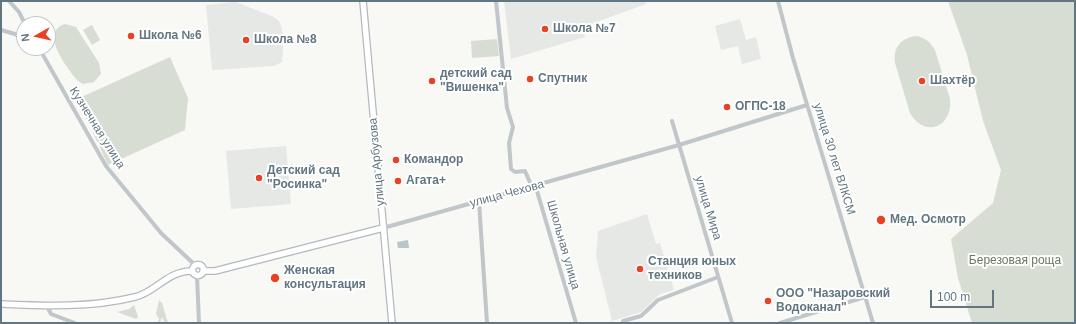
<!DOCTYPE html>
<html>
<head>
<meta charset="utf-8">
<style>
  body { margin:0 }
  #map { position:relative; width:1076px; height:324px; overflow:hidden; background:#f8f8f5; font-family:Arial,sans-serif }
  canvas { display:block }
  .frame { position:absolute; inset:0; border:2px solid #627681; pointer-events:none }
  .north { position:absolute; left:16px; top:16px; width:40px; height:40px; box-sizing:border-box; background:#fff; border:1px solid #c0c8cd; border-radius:50%; rotate:262deg; font-size:11px; font-weight:700; line-height:16px; text-align:center; color:#627681 }
  .north::after { content:''; display:block; margin:auto; width:14px; height:18px; background:#e84125; clip-path:polygon(50% 0,100% 100%,50% 72%,0 100%) }
  .scale { position:absolute; left:930px; top:290px; width:64px; height:18px; box-sizing:border-box; border:2px solid #627681; border-top:0; padding-left:5px; font-size:12px; line-height:14px; white-space:nowrap; color:#627681; -webkit-text-stroke:3px #fff; paint-order:stroke }
</style>
</head>
<body>
<div id="map">
<canvas width="1076" height="324"></canvas>
<div class="frame"></div>
<div class="north">N</div>
<div class="scale">100 m</div>
</div>
<script>
const ctx = document.querySelector('canvas').getContext('2d');
ctx.lineJoin = 'round';
function fill(path, color) { ctx.fillStyle = color; ctx.fill(path, 'evenodd'); }
function strokePath(path, color, width, dash) { ctx.strokeStyle = color; ctx.lineWidth = width; ctx.lineCap = dash ? 'butt' : 'round'; ctx.setLineDash(dash || []); ctx.stroke(path); }
function label(font, color, halo, rows, align = 'center') {
  ctx.font = font + ' Arial,sans-serif'; ctx.lineWidth = 4; ctx.setLineDash([]); ctx.textBaseline = 'middle'; ctx.strokeStyle = halo; ctx.fillStyle = color; for (const [text, x, y, turn = 0] of rows) {
    ctx.save(); ctx.translate(x, y); ctx.rotate((+turn || 0) * Math.PI / 180); ctx.textAlign = isNaN(turn) ? turn : align; if (halo) ctx.strokeText(text, 0, 0); ctx.fillText(text, 0, 0); ctx.restore();
  }
}
const built = new Path2D(`
  M504 1H645L646 4 583 27 585 37 511 59Z
  M236 2 274 17 279 21 282 29 283 51 282 62 274 66 212 70 206 5Z
  M740 19 746 40 756 37 761 59 742 64 738 46 721 50 715 26Z
  M286 146 291 204 231 209 226 151Z
  M647 214 656 244 660 243 674 290 660 294 641 312 612 321 596 257 598 231Z`);
const green = new Path2D(`
  M948 1H1075V323H972L958 278 951 239 993 203 1001 170 983 121 967 55Z
  M65 24 76 27 99 63 101 74 94 82 83 84 78 81C67 68 39 32 65 24Z
  M92 25 100 40 92 45 83 30Z
  M916 36C926 38 930 42 935 50L950 99C953 128 924 138 910 113L895 63C893 48 900 38 916 36Z
  M497 39 499 56 472 58 471 41Z
  M170 57 188 98 185 130 108 165 77 99Z
  M159 300 162 303 168 323H165L162 317 160 323H157L159 319 156 314Z
  M134 305 138 317 136 319 117 312 129 309Z`);
const water = new Path2D(`
  M408 240 409 248H398L397 242Z`);
const street = new Path2D(`
  M9 1 19 12 25 24
  M496 1 507 108 513 127 509 143 511 169 515 172 525 171 532 187 537 191 576 323
  M778 1 793 58 873 323
  M1 30 15 34 24 40
  M39 48 106 166 161 233 195 265
  M672 121 732 323
  M479 202 487 323
  M383 228 679 145 807 105
  M197 276 199 323
  M47 306 51 314 75 323
  M623 321 641 316 658 300 718 277
  M780 323 865 297`);
const secondary = new Path2D(`
  M363 1 392 323
  M192.5 270a5.5 5.5 0 1 1 11 0a5.5 5.5 0 1 1-11 0Z
  M203 271H215L383 228
  M1 304C46 306 90 308 135 297 156 292 167 271 192 271`);
const markers = [
  [545,29,4,"#e84125"],
  [131,36,4,"#e84125"],
  [246,40,4,"#e84125"],
  [530,79,4,"#e84125"],
  [432,81,4,"#e84125"],
  [922,81,4,"#e84125"],
  [727,107,4,"#e84125"],
  [396,160,4,"#e84125"],
  [259,178,4,"#e84125"],
  [398,181,4,"#e84125"],
  [881,220,5,"#e84125"],
  [640,269,4,"#e84125"],
  [275,278,5,"#e84125"],
  [768,301,4,"#e84125"]
];
const poiNames = [
  ["Школа №7",553,29],
  ["Школа №6",139,36],
  ["Школа №8",254,40],
  ["детский сад",440,74],
  ["\"Вишенка\"",440,88],
  ["Спутник",538,79],
  ["Шахтёр",930,81],
  ["ОГПС-18",735,107],
  ["Командор",404,160],
  ["Детский сад",267,171],
  ["\"Росинка\"",267,185],
  ["Агата+",406,181],
  ["Мед. Осмотр",890,220],
  ["Станция юных",648,262],
  ["техников",648,276],
  ["Женская",284,271],
  ["консультация",284,285],
  ["ООО \"Назаровский",776,294],
  ["Водоканал\"",776,308]
];
const streetNames = [
  ["Кузнечная улица",97,128,58],
  ["улица 30 лет ВЛКСМ",834,159,73],
  ["улица Арбузова",377,162,-95],
  ["улица Чехова",507,194,-15],
  ["улица Мира",708,208,73],
  ["Школьная улица",563,245,74]
];
const parkNames = [
  ["Березовая роща",1015,261]
];
fill(built, '#e6e8e6');
fill(green, '#d8ddd4');
fill(water, '#b8c6c9');
strokePath(secondary, '#b3babe', 8);
strokePath(street, '#c1c6ca', 4);
strokePath(secondary, '#fff', 5.5);
for (const [x, y, r, color] of markers) { const dot = new Path2D(); dot.arc(x, y, r, 0, 2 * Math.PI); ctx.fillStyle = color; ctx.fill(dot); strokePath(dot, '#fff', 1.5); }
label('bold 12px', '#627681', '#fff', poiNames, 'left');
label('12px', '#627681', '#fff', streetNames);
label('12px', '#687961', '#fff', parkNames);
</script>
</body>
</html>
